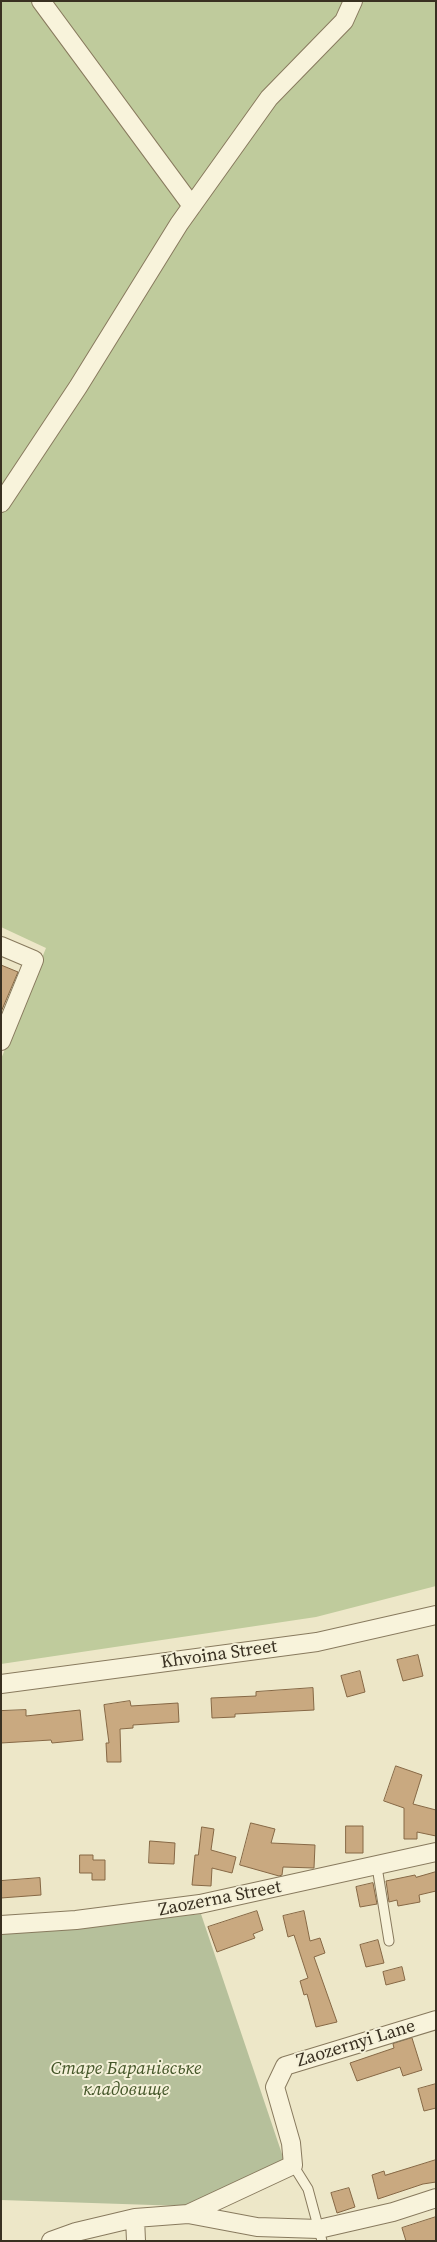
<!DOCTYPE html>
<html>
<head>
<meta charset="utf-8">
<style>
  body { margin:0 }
  #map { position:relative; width:437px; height:2242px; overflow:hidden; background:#ede7c8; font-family:"Source Serif 4",serif }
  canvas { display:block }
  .frame { position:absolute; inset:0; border:2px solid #393021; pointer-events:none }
</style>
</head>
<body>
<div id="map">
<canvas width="437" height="2242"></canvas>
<div class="frame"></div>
</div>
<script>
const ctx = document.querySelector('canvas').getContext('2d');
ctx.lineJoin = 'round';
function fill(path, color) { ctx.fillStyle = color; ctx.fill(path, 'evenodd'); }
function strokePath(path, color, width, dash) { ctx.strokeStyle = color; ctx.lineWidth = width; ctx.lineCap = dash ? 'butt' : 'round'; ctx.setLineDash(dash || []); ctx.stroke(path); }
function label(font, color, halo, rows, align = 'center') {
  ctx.font = font + ' "Source Serif 4",serif'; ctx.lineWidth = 4; ctx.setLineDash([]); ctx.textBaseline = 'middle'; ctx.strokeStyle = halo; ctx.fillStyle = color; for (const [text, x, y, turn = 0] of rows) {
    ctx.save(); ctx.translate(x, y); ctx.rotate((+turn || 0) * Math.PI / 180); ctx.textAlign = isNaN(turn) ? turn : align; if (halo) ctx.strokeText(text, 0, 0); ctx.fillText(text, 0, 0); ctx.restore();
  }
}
const green = new Path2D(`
  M1 1H436V1586L316 1617 1 1664V1059L46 948 1 927Z`);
const cemetery = new Path2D(`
  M201 1914 284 2160 183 2206 1 2200V1934Z`);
const building = new Path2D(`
  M1 965 18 972 1 1012Z
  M418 1655 423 1676 403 1681 397 1660Z
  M360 1671 365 1692 347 1697 341 1676Z
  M313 1688 314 1710 235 1714V1717L212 1718 211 1698 256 1696V1692Z
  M130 1701 131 1706 178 1703 179 1722 133 1725V1728L120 1729 121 1762H107L106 1743H109L104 1705Z
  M26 1710V1716L80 1710 83 1740 52 1743 51 1740 1 1743V1711Z
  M396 1766 422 1775 413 1804 436 1810V1836L417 1832V1839H404V1808L384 1801Z
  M251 1823 275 1829 271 1843 315 1845 314 1868 283 1867 282 1875 279 1876 240 1865Z
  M346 1826H363V1853H346Z
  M202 1827 214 1829 211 1850 236 1857 232 1873 212 1868 211 1886 192 1885 195 1855H198Z
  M150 1841 175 1843 174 1864 149 1863Z
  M80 1855H93V1860H105V1880H92V1873H80Z
  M436 1872V1891L419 1895 420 1902 398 1906 397 1900 389 1902 386 1881 415 1875 416 1877Z
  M40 1878 41 1895 1 1898V1881Z
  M373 1883 377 1904 360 1907 356 1887Z
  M257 1911 263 1930 253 1934 255 1938 217 1952 208 1927Z
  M304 1911 310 1941 320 1938 325 1953 314 1957 337 2022 316 2027 307 1994 304 1995 300 1981 308 1978 294 1935 288 1937 283 1916Z
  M378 1940 384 1963 366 1967 360 1945Z
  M402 1967 405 1980 386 1985 383 1972Z
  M412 2038 422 2070 403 2076 400 2067 357 2081 350 2063 394 2048 393 2044Z
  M436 2084V2108L424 2111 418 2089Z
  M436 2160V2182L423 2184 378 2199 372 2175 384 2171 385 2175Z
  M349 2188 355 2207 337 2213 331 2193Z
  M436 2217V2241H406L402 2228Z`);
const lane = new Path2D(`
  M377 1867 389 1941
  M293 2165 308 2189 322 2241`);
const street = new Path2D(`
  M41 1 192 206
  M1 503 78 387 179 224 269 98 344 21 353 1
  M1 946 34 960 1 1041
  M1 1684 317 1642 436 1615
  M1 1925 76 1920 200 1904 436 1852
  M188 2214 293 2165 291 2143 275 2087 285 2066 436 2020
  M135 2218 136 2241
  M51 2241 76 2232 135 2218 188 2214 257 2227 319 2229 393 2212 436 2198`);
const streetNames = [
  ["Khvoina Street",219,1655,-8],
  ["Zaozerna Street",220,1899,-11],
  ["Zaozernyi Lane",356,2044,-17]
];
const parkNames = [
  ["Старе Баранівське",126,2069],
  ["кладовище",126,2090]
];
fill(green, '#bfcb9c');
fill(cemetery, '#b6c09b');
fill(building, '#c9a980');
strokePath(building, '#866845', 1);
strokePath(lane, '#887a5e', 11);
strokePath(street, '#887a5e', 20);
strokePath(lane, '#f8f3db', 9);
strokePath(street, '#f8f3db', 18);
label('18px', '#393021', '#f4f0d8', streetNames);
label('italic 18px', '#435528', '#f4f0d8', parkNames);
</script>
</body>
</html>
